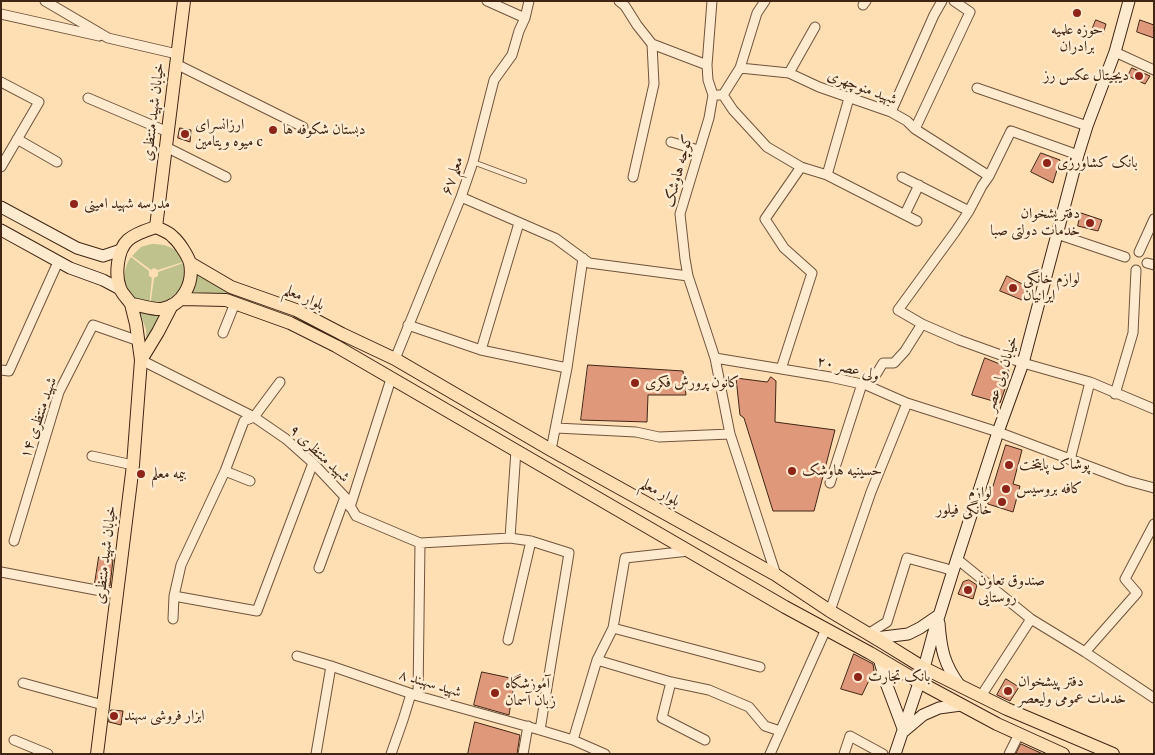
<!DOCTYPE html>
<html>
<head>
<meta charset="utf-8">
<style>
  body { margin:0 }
  #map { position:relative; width:1155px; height:755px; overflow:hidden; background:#fedfb4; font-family:"IM FELL Great Primer",serif }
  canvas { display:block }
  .frame { position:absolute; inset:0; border:2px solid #412514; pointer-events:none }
</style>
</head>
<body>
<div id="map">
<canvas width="1155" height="755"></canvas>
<div class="frame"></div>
</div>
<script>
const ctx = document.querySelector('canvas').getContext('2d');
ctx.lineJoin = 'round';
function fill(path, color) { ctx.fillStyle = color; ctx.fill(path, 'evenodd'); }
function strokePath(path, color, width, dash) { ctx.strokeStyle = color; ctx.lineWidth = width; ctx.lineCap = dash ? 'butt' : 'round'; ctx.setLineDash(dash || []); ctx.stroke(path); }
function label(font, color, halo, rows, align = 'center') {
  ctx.font = font + ' "IM FELL Great Primer",Amiri,serif'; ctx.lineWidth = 5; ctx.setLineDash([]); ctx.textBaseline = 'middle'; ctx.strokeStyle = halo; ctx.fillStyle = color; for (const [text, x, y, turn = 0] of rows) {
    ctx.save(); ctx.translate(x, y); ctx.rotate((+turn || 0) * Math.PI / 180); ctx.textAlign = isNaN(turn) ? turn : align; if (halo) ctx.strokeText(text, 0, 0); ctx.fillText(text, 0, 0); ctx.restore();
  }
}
const green = new Path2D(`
  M151 244C168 244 176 248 186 261L158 270 154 268 151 270 132 256 141 247Z
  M131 257 149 271V276L152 278 149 307C145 304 138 302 134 299 122 289 122 269 131 257Z
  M186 262 189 271 180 299 150 307 154 278 158 276V272Z
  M190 270 231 288 227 299 182 298Z
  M136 302 162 310 147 357 146 329Z`);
const building = new Path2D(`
  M1096 20 1106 24 1103 34 1092 30Z
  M1140 20 1154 25V38L1137 32Z
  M1132 68 1150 76 1145 84 1128 76Z
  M180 128 191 130 190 142 178 138Z
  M1041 153 1060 160 1053 183 1031 172Z
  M1081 213 1102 220 1098 231 1078 226Z
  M1007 276 1026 286 1022 300 1000 291Z
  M985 358 1007 367 1010 375 1000 403 972 395Z
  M588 365 683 371 686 395H648L647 422 581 420Z
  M771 377 776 381 775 422 835 430 814 511H773L744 418 740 415 736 378 767 382Z
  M1006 445 1022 450 1013 484 1020 486 1013 512 988 504Z
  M99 557 113 560 110 586 95 583Z
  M969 580 977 585 973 599 958 594 963 582Z
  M854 654 873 664 874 670 862 695 841 689Z
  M482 672 515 679 509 715 474 705Z
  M1006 679 1019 687 1010 701 997 695Z
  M111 710 123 711 121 725 109 722Z
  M475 722 520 735 517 754H468Z
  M1021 744 1043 754H1016Z`);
const lane = new Path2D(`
  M473 162 524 181`);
const street = new Path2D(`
  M45 1 108 38 177 54
  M487 1 525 18
  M619 1 625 6 637 25 652 44 707 65
  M712 1 707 65 708 80 713 95 709 118 680 214 685 259 688 276 715 358 730 434 776 575
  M863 5 866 1
  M1 14 99 36
  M1115 52 1154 70
  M176 64 303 127
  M740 68 789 73 819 87 891 112 907 121 915 129 989 176
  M789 73 815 27
  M1 82 39 102 1 167
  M977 88 1087 126
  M718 95H723L740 68 757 13 765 1
  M723 95 733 110 767 147 801 167 827 175 849 98
  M88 98 168 132
  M891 112 934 15 942 1
  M915 129 970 12 954 1
  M17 139 57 162
  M671 142 698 150
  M166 147 226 177
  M1078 155 1011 131 989 176 982 186 969 211 955 232 898 310 922 324 959 340 1023 363 1090 382 1154 409
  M827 175 917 221
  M633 177 654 84 652 44
  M902 177 969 211
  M461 197 555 238 589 263 688 276
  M905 214 919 185
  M1057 234 1125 257
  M1139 252 1154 219
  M1147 263 1154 265
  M408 325 481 350 567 368
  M223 333 235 303
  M481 350 519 223
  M715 358 830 377 866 385 907 403 998 432 1128 481 1154 488
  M395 359 461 197 473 162 494 80 512 55 519 31 525 18 529 1
  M141 360 254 417 286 439 313 463 345 497 356 516 420 543 510 538 516 450
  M781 369 812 273 784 248 765 219 801 167
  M1 370 9 371 58 262
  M869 386 883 363H894L905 351 922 324
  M1115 394 1133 333 1136 270
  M556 428 636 432 659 437 730 434
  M551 450 567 368 583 258
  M92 456 133 465
  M1070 460 1090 382
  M225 471 250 481
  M830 483 862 384
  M350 507 391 379
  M14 541 59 392 93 325 139 341
  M531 541 569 553 540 730
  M957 559 1031 619 1085 652 1154 698
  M319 568 345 497
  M1 572 117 594
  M174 596 257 611 313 463
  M830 611 871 492 907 403
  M173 619 174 596 181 565 225 471 244 421 254 417 280 382
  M613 628 760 667
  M868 634 887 622 907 558 944 568 953 571
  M508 640 531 541 510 538
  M1085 652 1137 593 1125 579 1154 524
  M297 656 331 666
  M597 660 671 682 709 690 749 707 765 726 780 731
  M671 682 662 718 705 740
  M23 683 103 705
  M418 696 420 543
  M981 696 1031 619
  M14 740 48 754
  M573 740 597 660 613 628 625 558 689 551
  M316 754 331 666 418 696 540 730 573 740 605 754
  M391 754 403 720 411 694
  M523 754 528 726
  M770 754 826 629
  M844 754 850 736 883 754
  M1009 754 1019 734`);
const secondary = new Path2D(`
  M1 207 77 248 103 256 121 250
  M1 230 70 268 103 280 120 289
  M939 623C941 650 944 664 960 686
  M875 638 908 634 920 628 939 615
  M879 658 886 683 904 731 923 715 939 708 961 705
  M895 754 924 668 933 635 953 571 998 432 1023 363 1078 155 1087 126 1115 52 1129 1`);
const primary = new Path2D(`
  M156 227C162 230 169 232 173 237 179 242 188 256 190 263 194 283 183 305 162 309 152 310 141 305 131 304 128 299 122 294 120 288 115 275 117 250 128 240 136 233 147 230 156 227Z
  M156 227 184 1
  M190 263 231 287 296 310 342 334 395 359 551 450 776 575 830 611 882 642 924 668 1007 709 1113 754
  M181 299 226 300 290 323 336 346 785 607 870 653 919 682 997 724 1063 754
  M131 304 136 324 141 360 158 332 172 305
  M97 754 133 465 141 360`);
const markers = [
  [1077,13,5,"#8f2418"],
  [1139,76,5,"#8f2418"],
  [273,130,5,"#8f2418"],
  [185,134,5,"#8f2418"],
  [1047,163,5,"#8f2418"],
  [74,204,5,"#8f2418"],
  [1090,223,5,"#8f2418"],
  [1013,288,5,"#8f2418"],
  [635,383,5,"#8f2418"],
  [1009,465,5,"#8f2418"],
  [792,471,5,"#8f2418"],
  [141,474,5,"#8f2418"],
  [1006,489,5,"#8f2418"],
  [1002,502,5,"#8f2418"],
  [968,590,5,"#8f2418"],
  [858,677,5,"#8f2418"],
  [1008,691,5,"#8f2418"],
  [495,693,5,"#8f2418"],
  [114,716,5,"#8f2418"]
];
const poiNames = [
  ["حوزه علمیه",1077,30,"center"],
  ["برادران",1077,47,"center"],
  ["دیجیتال عکس رز",1129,76,"right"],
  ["ارزانسرای",195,125],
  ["میوه ویتامین c",195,142],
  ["دبستان شکوفه ها",283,130],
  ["بانک کشاورزی",1057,163],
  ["مدرسه شهید امینی",84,204],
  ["دفتر یشخوان",1080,214,"right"],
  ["خدمات دولتی صبا",1080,231,"right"],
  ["لوازم خانگی",1023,279],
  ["ایرانیان",1023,296],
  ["کانون پرورش فکری",645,383],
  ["پوشاک پایتخت",1019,465],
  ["حسینیه هاوشک",802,471],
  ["بیمه معلم",151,474],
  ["کافه بروسیس",1016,489],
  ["لوازم",992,493,"right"],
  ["خانگی فیلور",992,510,"right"],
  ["صندوق تعاون",978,581],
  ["روستایی",978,598],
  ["بانک تجارت",868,677],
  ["دفتر پیشخوان",1018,682],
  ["خدمات عمومی ولیعصر",1018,699],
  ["آموزشگاه",505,684],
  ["زبان آسمان",505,701],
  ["ابزار فروشی سهند",124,716]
];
const streetNames = [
  ["شهید منوچهری",862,88,21],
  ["خیابان شهید منتظری",154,112,-83],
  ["کوچه هاوشک",679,171,-75],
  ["معلم ۶۷",453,176,-71],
  ["بلوار معلم",304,298,24],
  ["ولی عصر ۲۰",848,369,14],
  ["خیابان ولی عصر",1002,374,-72],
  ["شهید منتظری ۱۴",39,418,-71],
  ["شهید منتظری ۹",319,454,43],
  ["بلوار معلم",660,493,29],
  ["خیابان شهید منتظری",106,555,-83],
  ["شهید سهبند ۸",430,684,17]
];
fill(green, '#bfc28d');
fill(building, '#df997a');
strokePath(building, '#412514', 1);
strokePath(lane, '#70543c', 6);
strokePath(street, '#70543c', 11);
strokePath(secondary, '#412514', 13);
strokePath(primary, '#412514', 14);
strokePath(lane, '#feeace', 4.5);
strokePath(street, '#feeace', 9);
strokePath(secondary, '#feeace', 11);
strokePath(primary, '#fedfb4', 12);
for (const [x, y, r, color] of markers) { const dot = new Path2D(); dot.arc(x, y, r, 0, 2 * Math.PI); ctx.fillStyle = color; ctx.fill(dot); strokePath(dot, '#feeace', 2); }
label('15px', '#412514', '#feeace', poiNames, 'left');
label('15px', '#412514', '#feeace', streetNames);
</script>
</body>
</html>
